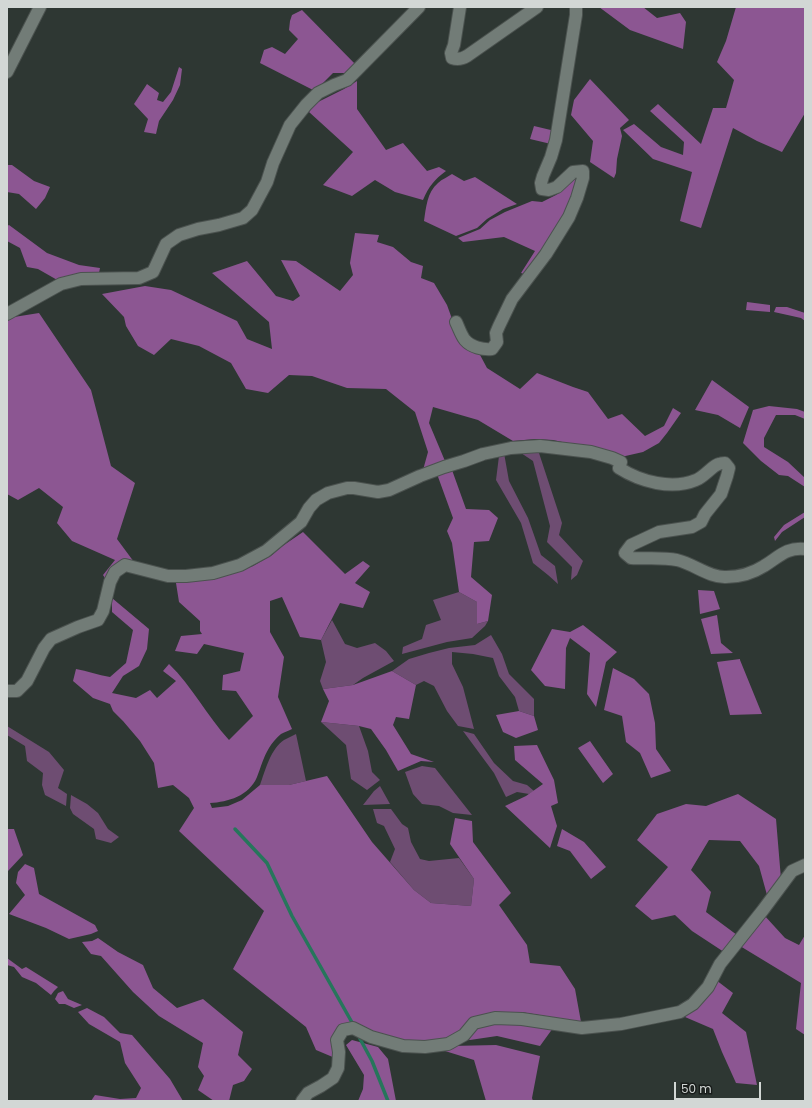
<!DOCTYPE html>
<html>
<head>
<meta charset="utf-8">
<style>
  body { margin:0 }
  #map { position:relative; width:812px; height:1108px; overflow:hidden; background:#2e3733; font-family:Poppins,sans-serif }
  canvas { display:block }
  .frame { position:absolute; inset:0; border:8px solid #d2d7d5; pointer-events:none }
  .scale { position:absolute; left:674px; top:1082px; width:87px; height:18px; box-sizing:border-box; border:2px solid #d2d7d5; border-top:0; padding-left:5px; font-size:12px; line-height:14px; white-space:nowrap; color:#d2d7d5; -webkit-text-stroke:3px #191d1b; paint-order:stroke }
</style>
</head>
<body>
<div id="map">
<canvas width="812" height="1108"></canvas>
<div class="frame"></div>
<div class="scale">50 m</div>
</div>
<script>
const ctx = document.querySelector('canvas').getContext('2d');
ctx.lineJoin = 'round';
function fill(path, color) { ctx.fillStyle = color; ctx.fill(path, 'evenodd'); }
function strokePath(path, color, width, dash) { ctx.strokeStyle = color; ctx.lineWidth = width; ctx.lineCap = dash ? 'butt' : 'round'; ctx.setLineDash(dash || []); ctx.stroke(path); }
const green = new Path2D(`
  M518 451 539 453 562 523 559 535 583 561 577 575 571 580 572 567 547 542 550 526 533 461Z
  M504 453 509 481 528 518 541 555 555 566 558 584 548 575 533 563 521 523 496 480 499 456Z
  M459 592 477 602V624L488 621 485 626 472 638 447 642 402 654 403 647 422 639 426 625 441 620 433 600Z
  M332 620 345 644 357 648 375 643 386 651 394 661 363 678 353 685 323 689 320 681 326 662 321 640Z
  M491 635 502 654 509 674 534 699V716L519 711 515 697 499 676 493 658 473 654 452 652V664L463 687 474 729 458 726 447 711 434 686 424 681 416 685 392 671 409 659 429 653 449 648 475 645Z
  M321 722 359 726 368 751 372 772 380 780 367 790 351 779 346 745Z
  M7 726 49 752 64 770 58 788 67 794 66 806 45 795 42 785 43 773 27 761 25 746 7 735Z
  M463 731 474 734 494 763 513 781 527 785 534 791 529 794 517 792 506 797 494 773Z
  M296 734 306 781 289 785H260C265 771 271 748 284 740 288 738 292 736 296 734Z
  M422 766 435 768 472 815 453 813 439 806 422 804 413 794 405 772Z
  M380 786 390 804 363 805 374 791Z
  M71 795 87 804 98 813 108 829 119 837 111 843 96 839 94 829 73 814 70 808Z
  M373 809H391L402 824 408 828 411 842 420 859 429 861 459 858 474 879 471 906 431 903 414 890 390 862 395 849 384 826 377 823Z`);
const forest = new Path2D(`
  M599 7H643L657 18 680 13 686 22 683 49 630 30Z
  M736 7H805V113L782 152 757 141 733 128 701 228 680 221 692 172 653 159 623 130 634 124 661 147 683 155 684 142 650 111 658 104 701 144 713 108H726L734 80 717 62 726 41Z
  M302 10 357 66 346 73H333L315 91 260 63 264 50 272 47 285 54 298 39 289 30 290 21 292 15Z
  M179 67 182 69 180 85 173 100 159 121 156 134 144 132 148 119 134 104 147 84 159 93 157 100 163 102 171 92Z
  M590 79 629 120 620 128 622 136 617 159 616 173 614 178 590 162 593 141 571 115 574 100Z
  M357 81V109L386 150 403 143 427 171 439 167 446 171C434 180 429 186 423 200L395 192 375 180 352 196 323 185 353 152 309 112 316 103 344 89Z
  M534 126 555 131 551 144 530 139Z
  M7 165H12L34 181 50 187 45 198 36 209 19 194 7 192Z
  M452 174 464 181 475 177 517 204 503 209 487 219 477 228 456 236 424 221C426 208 427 192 438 183 442 179 448 177 452 174Z
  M579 175 575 196 527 275 521 273 535 251 504 237 463 242 458 238 480 229 490 220 505 212 532 201 542 202 556 195 564 189 571 178Z
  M9 225 47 253 79 265 100 268 99 273 59 281 38 269 27 267 20 248 7 241V226Z
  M355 233 379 235 377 242 393 247 411 262 423 266 421 278 434 283 447 305 460 341 479 353 487 368 520 389 537 373 573 387 588 392 608 419 622 414 645 436 664 426 673 408 681 413 667 433 659 443 643 452 621 457 580 446 553 440 535 439 513 441 478 420 433 407 429 423 445 461 423 470 428 452 415 412 386 389 347 388 312 376 289 375 268 393 246 389 231 363 199 346 171 339 154 355 138 346 126 326 124 317 102 294 145 286 171 290 237 321 247 339 272 349 269 322 212 273 247 261 276 296 293 301 300 296 281 260 296 261 340 291 353 275 350 263Z
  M747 302 770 305V312L746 310Z
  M776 307H787L805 313V321L801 318 774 312Z
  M39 313 91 390 111 466 135 483 117 539 134 562 106 580 103 575 115 560 72 541 57 523 63 507 39 488 18 500 7 494V321L14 317Z
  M712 380 749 407 740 428 718 415 695 410Z
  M769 406 797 409 805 412V419L795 415H776L764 438V447L788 462 805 478V487L788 476 779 475 761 461 743 443 753 410Z
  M452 470 466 509 489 510 498 518 489 541 474 542 471 577 492 595 488 621 477 624V602L459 592 452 543 447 531 453 518 437 474Z
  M805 512V517L782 532 775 541 774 537 784 525Z
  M303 532 345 574 363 561 370 566 355 583 370 592 363 608 340 603 321 640 300 637 282 597 270 601V632L284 657 278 697 292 729C289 731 284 732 281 734 276 738 272 743 269 748 263 758 261 767 257 777 249 796 228 802 210 803L212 808 228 806 242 800 260 785H289L327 776 372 842 414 890 431 903 471 906 474 879 450 844 455 818 472 821 473 842 511 893 499 905 527 945 530 963 560 966 575 989 581 1022 521 1012 494 1013 446 1039 423 1043 405 1042 370 1031 351 1022 340 1027 335 1058 316 1050 306 1027 233 969 264 911 179 831 194 808 189 798 173 785 158 788 154 763 140 741 123 721 113 711 110 704 93 698 73 681 76 669C87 671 98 675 110 677L126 663 133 630 112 612V598L149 629 147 649 139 666 123 676 112 693 136 698 150 690 157 698 176 681 163 671 169 664C192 686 207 716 229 740L253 716 236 691 222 690 223 675 240 671 244 653 204 644 197 654 175 651 181 636 202 634 200 631V621L179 602 176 583 242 570 253 566 272 555 281 547Z
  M698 590 714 591 720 609 700 614Z
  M717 615 721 643 733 653 711 654 701 619Z
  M583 625 617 652 606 662 596 707 587 694 590 653 570 638 566 648 565 689 545 686 531 670 552 629 570 632Z
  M740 659V660L762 714 730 715 717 662Z
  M613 668 634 679 649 694 655 723 656 749 671 771 651 778 640 753 626 742 622 716 604 710Z
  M392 671 416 685 409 719 396 717 393 725 411 754 434 762 421 761 398 771 386 750 371 729 359 726 321 722 329 701 323 689 353 685Z
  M519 711 534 716 538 730 516 738 503 732 496 715Z
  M590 741 613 774 603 783 578 748Z
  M537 745 554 780 558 803 551 806 557 826 550 848 505 806 526 796 543 784 515 760 514 746Z
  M738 794 776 819 781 879 767 895 759 866 740 841 709 840 691 870 711 892 706 912 737 935 724 952 692 931 675 915 652 920 635 906 668 867 637 840 657 814 686 804 706 806Z
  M7 829H14L23 855 8 871Z
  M562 829 584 842 606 867 591 879 570 851 557 846Z
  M25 864 34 868 39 894 95 925 98 931 91 934 69 939 46 928 9 914 25 895 16 883 18 872Z
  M764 915 785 938 799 945 805 935V1035L796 1029 801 983 740 946Z
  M98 938 118 952 143 965 153 988 177 1008 203 999 243 1032 238 1055 252 1069 244 1081 233 1085 229 1101H214L198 1090 204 1076 198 1067 203 1043 159 1016 133 992 101 956 91 954 82 942 92 941Z
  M7 958 22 969 26 967 58 987 54 991 51 995 36 983 22 977 14 967 7 965Z
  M716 980 733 993 722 1013 746 1032 757 1085 736 1083 722 1052 713 1029 685 1017 694 1009Z
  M63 991 68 999 82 1005 74 1008 65 1004H59L55 999 58 993Z
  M87 1008 104 1017 120 1033 132 1035 170 1079 183 1101H91L95 1095 120 1099 136 1098 141 1088 125 1063 120 1042 89 1024 78 1012Z
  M495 1020 553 1028 540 1046 497 1036 470 1040 467 1039 476 1025Z
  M352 1040 378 1047 388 1059 396 1101H358L363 1089 364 1075 346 1045Z
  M496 1045 540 1056 532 1098 533 1101H486L474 1060 445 1051 451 1046Z`);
const stream = new Path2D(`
  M235 829 267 863 292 916 354 1026
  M358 1035 372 1061 388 1101`);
const street = new Path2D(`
  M460 7 454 45 451 53 452 58C458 60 462 59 467 56L537 7
  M7 72 40 7
  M7 314 61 284 81 279 139 278 153 272 166 244 179 235 198 229 219 225 243 218 252 210 267 182 273 163 290 125 306 105 318 93 334 85 347 80 419 7
  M456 322C459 328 461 335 465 340 471 347 483 350 492 349L497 342 496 333 499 326 512 299 546 254 569 217 577 198 583 178V171L573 172 557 187 549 190 542 189 541 183 543 176 551 157 556 140 576 15V7
  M7 691H17L27 681 44 648 51 639 78 627 98 620 103 611 110 582 115 572 125 565 168 576H186L213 573 240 565 266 551 301 522 309 508 316 500 328 493 347 488H354L378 492 389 490 420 476 444 467 464 461 483 454 511 448 540 446 591 452 612 458 621 462 619 468C641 482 672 490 696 480 704 477 713 465 719 464 721 463 723 463 725 463L729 468 727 476 721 494 705 514 701 522 692 527 659 532 631 545 625 553 631 558C646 559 662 557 677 560 694 564 710 578 726 577 739 577 753 573 764 566 779 557 786 547 805 549
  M302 1101 308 1093 321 1086 333 1078 338 1068 339 1052 337 1040 343 1030 353 1028 371 1037 403 1046 425 1047 448 1044 464 1035 474 1023 495 1018 522 1019 582 1028 621 1024 680 1012 693 1004 708 987 720 964 763 910 792 871 805 865`);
fill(green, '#6e4d72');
fill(forest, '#8c5692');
strokePath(stream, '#26765b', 3.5);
strokePath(street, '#4b524f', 14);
strokePath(street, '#727c77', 12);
</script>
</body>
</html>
